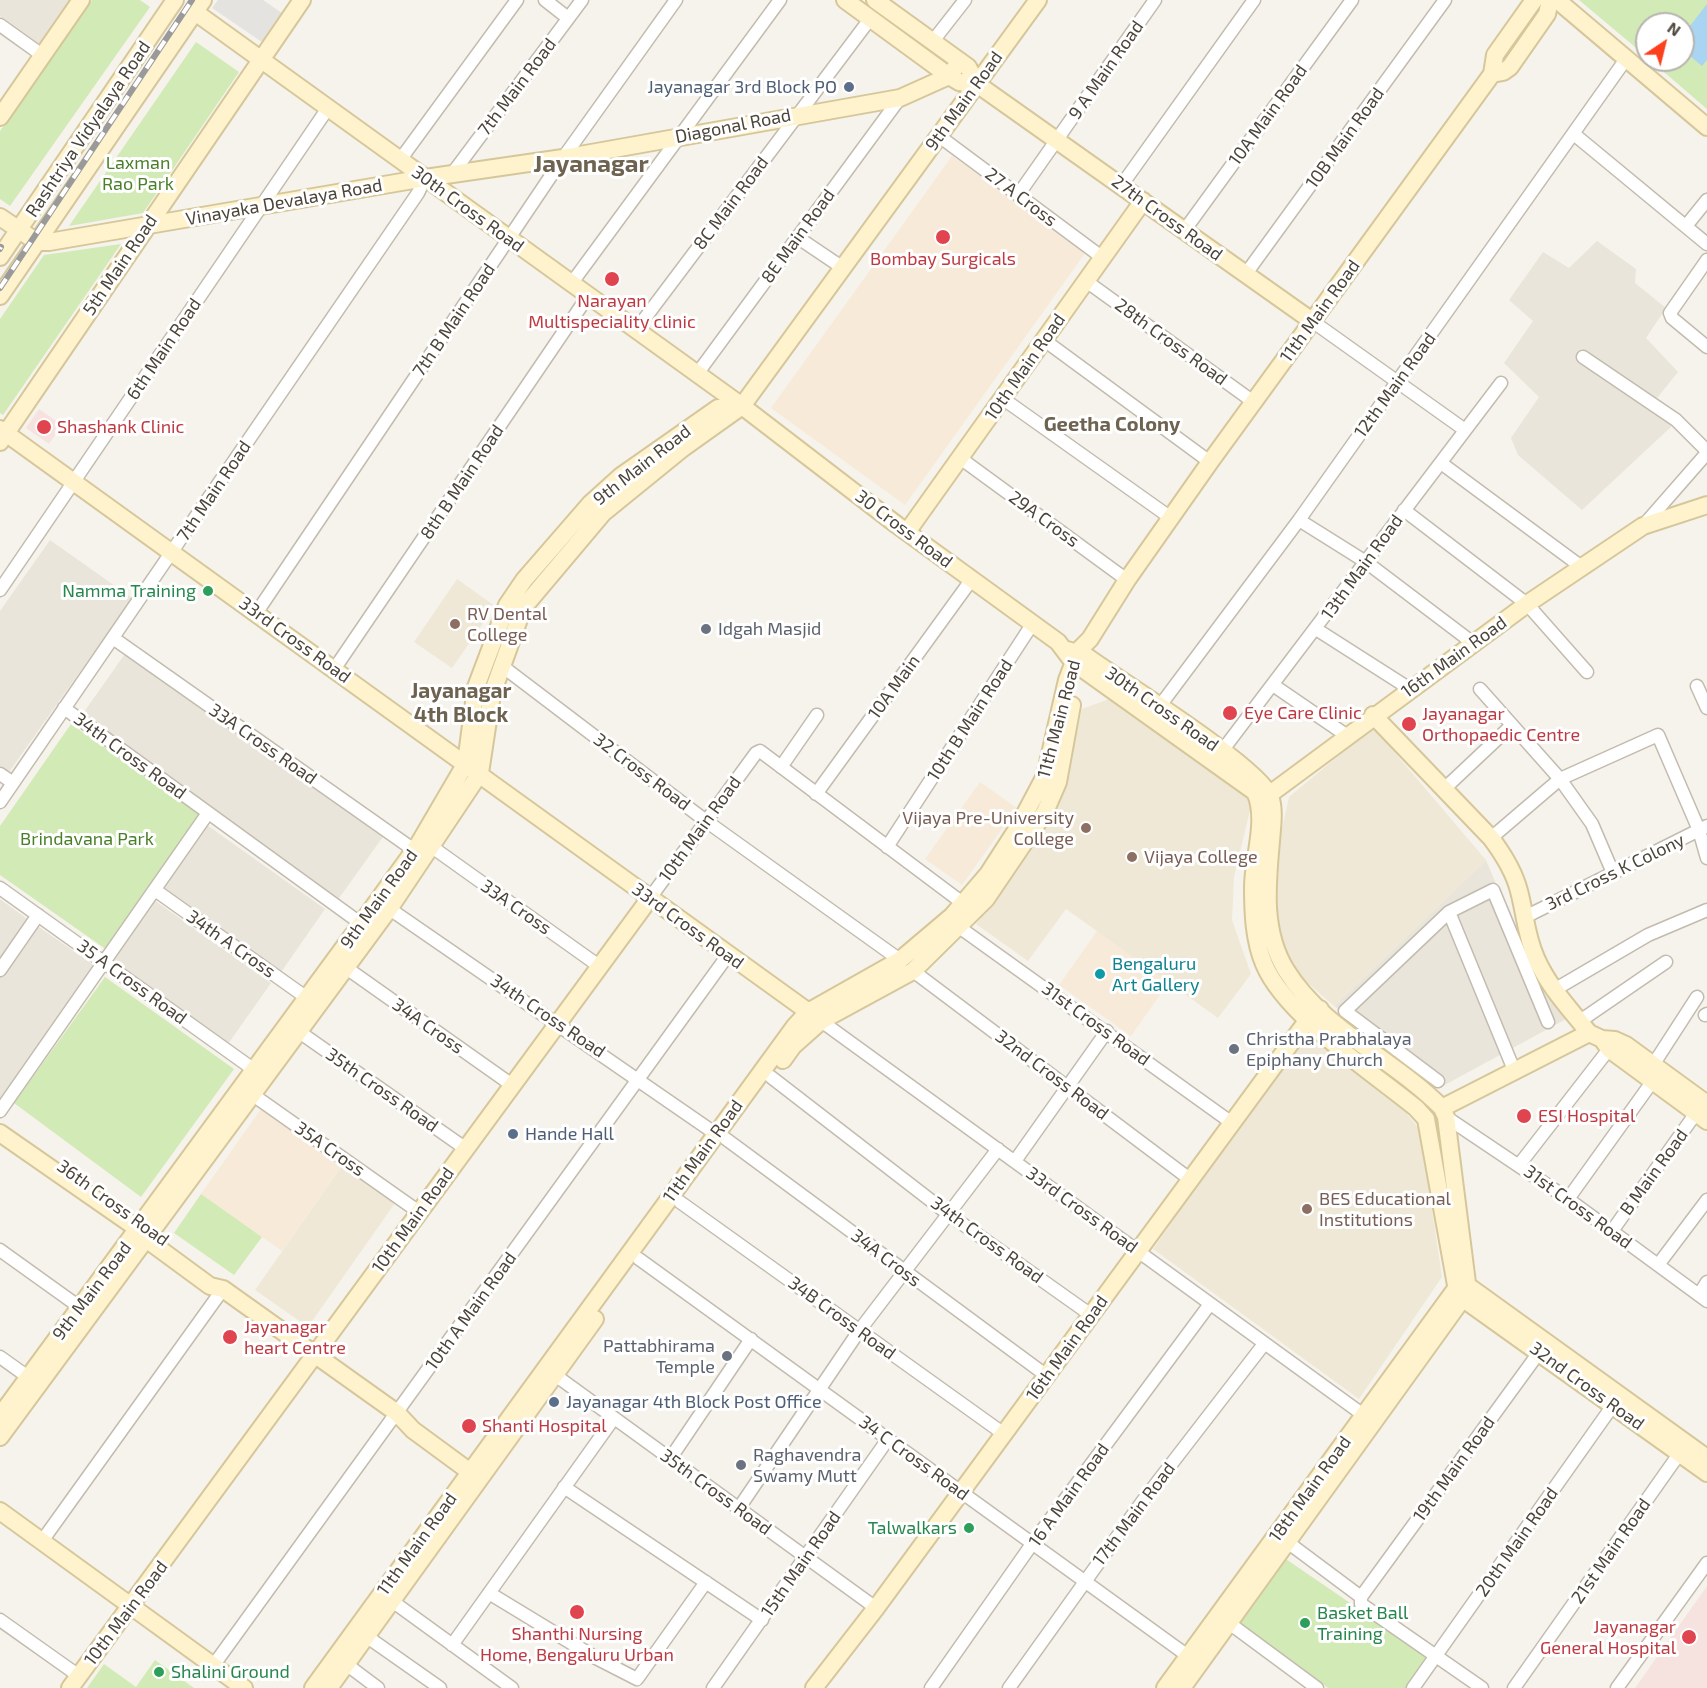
<!DOCTYPE html>
<html>
<head>
<meta charset="utf-8">
<style>
  body { margin:0 }
  #map { position:relative; width:1707px; height:1688px; overflow:hidden; background:#f6f3ec; font-family:"Exo 2",sans-serif }
  canvas { display:block }
  .north { position:absolute; left:1635px; top:12px; width:60px; height:60px; box-sizing:border-box; background:#fff; border:2px solid #b7b4b0; border-radius:50%; rotate:35deg; font-size:16px; font-weight:700; line-height:24px; text-align:center; color:#4b4439 }
  .north::after { content:''; display:block; margin:auto; width:21px; height:27px; background:#fc3f1d; clip-path:polygon(50% 0,100% 100%,50% 72%,0 100%) }
</style>
</head>
<body>
<div id="map">
<canvas width="1707" height="1688"></canvas>
<div class="north">N</div>
</div>
<script>
const ctx = document.querySelector('canvas').getContext('2d');
ctx.lineJoin = 'round';
function fill(path, color) { ctx.fillStyle = color; ctx.fill(path, 'evenodd'); }
function strokePath(path, color, width, dash) { ctx.strokeStyle = color; ctx.lineWidth = width; ctx.lineCap = dash ? 'butt' : 'round'; ctx.setLineDash(dash || []); ctx.stroke(path); }
function label(font, color, halo, rows, align = 'center') {
  ctx.font = font + ' "Exo 2",sans-serif'; ctx.lineWidth = 6; ctx.setLineDash([]); ctx.textBaseline = 'middle'; ctx.strokeStyle = halo; ctx.fillStyle = color; for (const [text, x, y, turn = 0] of rows) {
    ctx.save(); ctx.translate(x, y); ctx.rotate((+turn || 0) * Math.PI / 180); ctx.textAlign = isNaN(turn) ? turn : align; if (halo) ctx.strokeText(text, 0, 0); ctx.fillText(text, 0, 0); ctx.restore();
  }
}
const residential = new Path2D(`
  M0 0H75L41 46 0 16Z
  M1597 241 1636 269 1635 283 1666 308 1646 338 1678 372 1650 407 1673 425 1582 510 1518 455 1511 438 1539 397 1504 363 1533 321 1509 300 1543 252 1569 268Z
  M50 540 132 598 9 772 0 766V611Z
  M127 651 385 834 337 901 79 719Z
  M207 825 325 909 279 975 160 891Z
  M1486 860 1541 991 1568 1018 1441 1087 1334 1006Z
  M0 899 30 921 0 964Z
  M154 900 271 983 228 1044 111 961Z
  M36 925 98 968 4 1101 0 1099V977Z`);
const commercial = new Path2D(`
  M952 156 1086 252 905 505 771 408Z
  M980 782 1017 808 962 885 925 859Z
  M1097 931 1169 982 1131 1036 1059 985Z
  M261 1109 342 1166 282 1251 201 1194Z`);
const education = new Path2D(`
  M457 579 495 606 452 668 414 642Z
  M1109 699 1252 802 1234 877 1232 920 1251 974 1218 1018 1066 909 1028 961 976 924 1035 844 1048 819 1068 774 1082 709Z
  M1373 727 1486 860 1334 1006 1293 970 1283 950 1273 908 1279 843 1289 797Z
  M1308 1029 1389 1092 1420 1130 1442 1277 1359 1399 1153 1249Z
  M342 1166 395 1203 308 1327 255 1290Z`);
const medical = new Path2D(`
  M39 409 62 425 49 444 26 428Z
  M1707 1586V1688H1635Z`);
const green = new Path2D(`
  M92 0H140L150 7 10 206 0 199V131Z
  M1579 0H1707V109L1650 60H1683V24H1647V57Z
  M196 42 239 72 143 213 69 226Z
  M121 244 3 415 0 413V319L44 255Z
  M71 724 201 814 107 950 0 875V826Z
  M105 977 234 1069 141 1197 14 1103Z
  M201 1194 262 1237 234 1275 174 1233Z
  M1280 1555 1429 1657 1407 1688H1328L1233 1619Z
  M155 1660 194 1688H87L104 1664 136 1687Z`);
const parking = new Path2D(`
  M218 0H263L282 13 262 42 212 8Z`);
const water = new Path2D(`
  M1707 4V60L1702 66 1683 50V35Z`);
const street = new Path2D(`
  M545 0 568 18
  M0 25 42 55
  M933 41 965 0
  M1575 135 1707 244
  M939 136 1103 258
  M400 160 517 0
  M452 174 582 0
  M1121 186 1254 0
  M1018 195 1155 0
  M1686 226 1707 200
  M1184 231 1352 0
  M797 237 843 268
  M1707 260 1670 313 1672 318 1707 347
  M1245 275 1445 0
  M1086 281 1255 403
  M571 284 780 0
  M1312 321 1465 430
  M636 330 870 19
  M1044 340 1210 462
  M1583 357 1676 420 1707 451
  M697 374 900 98
  M1002 398 1171 518
  M960 458 1127 580
  M1441 463 1583 568
  M1404 510 1527 604 1587 672
  M1299 520 1366 562 1473 643
  M1644 525 1707 453
  M0 590 328 108
  M257 612 563 158 676 0
  M1316 629 1410 689
  M113 638 414 850
  M502 666 706 821 900 960
  M335 668 588 296
  M1273 685 1346 735
  M1697 686 1707 708
  M1480 689 1560 779 1592 824 1613 873
  M1159 707 1299 520 1626 59
  M64 708 367 928
  M1222 751 1501 383
  M781 767 817 715
  M0 774 13 783
  M1443 790 1511 726
  M816 794 972 579
  M0 802 418 193 425 178
  M1491 838 1560 779 1658 735 1699 830 1707 858
  M432 847 599 966
  M887 847 1033 623
  M0 888 260 1074
  M155 890 307 998
  M650 898 756 753 760 751 964 904
  M384 905 716 1134
  M1449 912 1514 1070
  M1523 918 1707 826
  M959 927 1232 1123
  M345 967 512 1085
  M0 970 38 915
  M913 971 1191 1180
  M1554 990 1648 935 1707 910
  M1705 1015 1707 1014
  M821 1021 1369 1419
  M1580 1021 1666 962
  M298 1031 466 1149
  M1653 1065 1697 997
  M771 1077 947 1213 1091 1315
  M1438 1081 1345 1011 1449 912 1493 890 1548 1022
  M246 1090 419 1212
  M0 1111 208 813
  M1446 1117 1568 1199 1707 1301
  M726 1139 1047 1376
  M1015 1161 1107 1031
  M1519 1165 1609 1049
  M1568 1199 1652 1082
  M680 1202 1004 1434
  M1612 1231 1696 1113
  M0 1250 85 1311
  M639 1259 1188 1656
  M1658 1265 1707 1200
  M1699 1295 1707 1282
  M0 1357 35 1382
  M555 1375 876 1608
  M670 1459 751 1339
  M564 1487 762 1620
  M739 1508 859 1331 998 1149
  M1282 1538 1361 1597
  M42 1541 223 1289
  M489 1593 596 1658 637 1679 706 1582
  M1361 1597 1543 1347
  M1361 1597V1604L1482 1688
  M392 1601 512 1688
  M0 1620 79 1676
  M1229 1623 1317 1688
  M366 1636 440 1688
  M452 1645 614 1418
  M346 1664 378 1688
  M213 1666 728 955
  M713 1688 888 1439
  M931 1688 1032 1544 1210 1304
  M1009 1688 1142 1502 1264 1344
  M1413 1688 1616 1401
  M1514 1688 1684 1447
  M1617 1688 1707 1563`);
const secondary = new Path2D(`
  M845 0 949 76 959 82 977 84
  M875 0 968 67 977 84 1312 321
  M1557 0 1707 127
  M195 12 742 406 897 525 1058 642 1073 662 1255 792C1268 819 1253 858 1253 887 1253 913 1254 940 1264 964 1285 1015 1372 1072 1416 1108L1426 1119 1456 1285
  M1492 74 1503 72 1510 67 1547 14 1550 0
  M0 117 81 0
  M0 217 37 242H49L425 178 563 158 900 98 949 76 960 61
  M0 257 175 0
  M0 296 203 0
  M0 429 817 1018
  M0 442 302 0
  M907 532 1143 201
  M1067 650 1086 656C1119 680 1259 767 1270 796 1275 810 1272 827 1271 841 1267 885 1262 931 1286 970 1322 1029 1394 1059 1442 1108L1446 1117 1467 1283
  M1373 715 1491 838C1503 854 1514 871 1519 891 1525 913 1526 936 1536 958 1548 986 1570 1009 1589 1033
  M1270 794 1527 604 1643 526 1707 505
  M1602 1039 1615 1040 1626 1045 1707 1104
  M783 1060 793 1046 821 1021 913 971 986 899 1045 812 1058 782 1072 705
  M1442 1108 1589 1033 1602 1039 1609 1049 1707 1121
  M0 1133 138 1229 146 1239 210 1286 223 1289 397 1413 413 1430 477 1477
  M1471 1288 1707 1458
  M1455 1293 1707 1473
  M0 1416 361 924 418 845 466 763 476 687 507 605 524 580 590 504 621 476 718 408 741 407
  M0 1437 389 909 480 773 492 694 523 608 603 513 683 448 742 406 1038 0
  M0 1511 244 1688
  M70 1688 650 898
  M313 1688 795 1026 808 1012 900 960 952 916 988 874 1017 829 1045 776 1067 680 1078 651 1090 639 1127 580 1210 462 1492 74 1495 55 1534 0
  M329 1688 595 1319
  M814 1688 876 1608 1304 1025 1320 1009
  M1165 1688 1455 1290
  M1182 1688 1463 1298`);
const rail = new Path2D(`
  M0 249 1 247
  M0 288 192 0`);
const markers = [
  [849,87,6,"#5c6f8a"],
  [943,237,8,"#e0444e"],
  [612,279,8,"#e0444e"],
  [44,427,8,"#e0444e"],
  [208,591,6,"#2e9e5b"],
  [455,624,6,"#8d6e63"],
  [706,629,6,"#6b7280"],
  [1230,713,8,"#e0444e"],
  [1409,724,8,"#e0444e"],
  [1086,828,6,"#8d6e63"],
  [1132,857,6,"#8d6e63"],
  [1100,974,6,"#0f9aa8"],
  [1234,1049,6,"#6b7280"],
  [1524,1116,8,"#e0444e"],
  [513,1134,6,"#5c6f8a"],
  [1307,1209,6,"#8d6e63"],
  [230,1337,8,"#e0444e"],
  [727,1356,6,"#6b7280"],
  [554,1402,6,"#5c6f8a"],
  [469,1426,8,"#e0444e"],
  [741,1465,6,"#6b7280"],
  [969,1528,6,"#2e9e5b"],
  [577,1612,8,"#e0444e"],
  [1305,1623,6,"#2e9e5b"],
  [1689,1637,8,"#e0444e"],
  [159,1672,6,"#2e9e5b"]
];
const streetNames = [
  ["9 A Main Road",1106,70,-55],
  ["7th Main Road",517,87,-53],
  ["9th Main Road",964,101,-54],
  ["10A Main Road",1268,115,-54],
  ["Diagonal Road",733,126,-11],
  ["Rashtriya Vidyalaya Road",88,129,-56],
  ["10B Main Road",1345,138,-54],
  ["27 A Cross",1021,197,37],
  ["Vinayaka Devalaya Road",284,202,-10],
  ["8C Main Road",731,203,-53],
  ["30th Cross Road",468,209,36],
  ["27th Cross Road",1167,218,36],
  ["8E Main Road",798,236,-54],
  ["5th Main Road",120,265,-56],
  ["11th Main Road",1320,311,-54],
  ["7th B Main Road",454,320,-56],
  ["28th Cross Road",1171,342,36],
  ["6th Main Road",164,349,-56],
  ["10th Main Road",1025,367,-55],
  ["12th Main Road",1395,385,-54],
  ["9th Main Road",642,465,-38],
  ["8th B Main Road",462,482,-56],
  ["7th Main Road",214,491,-56],
  ["29A Cross",1044,519,36],
  ["30 Cross Road",904,529,37],
  ["13th Main Road",1362,567,-54],
  ["33rd Cross Road",295,640,36],
  ["16th Main Road",1454,657,-36],
  ["10A Main",894,687,-54],
  ["30th Cross Road",1162,709,35],
  ["11th Main Road",1059,719,-75],
  ["10th B Main Road",970,720,-57],
  ["33A Cross Road",263,744,35],
  ["34th Cross Road",130,756,36],
  ["32 Cross Road",642,772,37],
  ["10th Main Road",700,829,-54],
  ["3rd Cross K Colony",1615,872,-26],
  ["9th Main Road",379,899,-54],
  ["33A Cross",516,907,35],
  ["33rd Cross Road",688,926,36],
  ["34th A Cross",231,944,35],
  ["35 A Cross Road",132,982,36],
  ["34th Cross Road",548,1016,34],
  ["31st Cross Road",1096,1024,36],
  ["34A Cross",428,1026,35],
  ["32nd Cross Road",1052,1075,37],
  ["35th Cross Road",382,1090,35],
  ["35A Cross",330,1149,35],
  ["11th Main Road",703,1151,-54],
  ["B Main Road",1654,1172,-54],
  ["36th Cross Road",113,1203,36],
  ["31st Cross Road",1578,1207,36],
  ["33rd Cross Road",1082,1210,36],
  ["10th Main Road",413,1220,-54],
  ["34th Cross Road",987,1240,36],
  ["34A Cross",886,1258,37],
  ["9th Main Road",92,1291,-53],
  ["10th A Main Road",471,1311,-54],
  ["34B Cross Road",842,1318,36],
  ["16th Main Road",1067,1348,-54],
  ["32nd Cross Road",1587,1386,36],
  ["34 C Cross Road",914,1458,36],
  ["19th Main Road",1454,1469,-54],
  ["18th Main Road",1310,1489,-54],
  ["35th Cross Road",716,1492,36],
  ["16 A Main Road",1069,1495,-54],
  ["17th Main Road",1134,1514,-53],
  ["20th Main Road",1517,1542,-55],
  ["11th Main Road",417,1544,-54],
  ["21st Main Road",1611,1551,-55],
  ["15th Main Road",801,1564,-55],
  ["10th Main Road",126,1613,-53]
];
const serviceNames = [
  ["Jayanagar 3rd Block PO",837,87,"right"],
  ["Hande Hall",525,1134],
  ["Jayanagar 4th Block Post Office",566,1402]
];
const parkNames = [
  ["Laxman",138,163],
  ["Rao Park",138,184],
  ["Brindavana Park",87,839]
];
const healthNames = [
  ["Bombay Surgicals",943,259,"center"],
  ["Narayan",612,301,"center"],
  ["Multispeciality clinic",612,322,"center"],
  ["Shashank Clinic",57,427],
  ["Eye Care Clinic",1244,713],
  ["Jayanagar",1422,714],
  ["Orthopaedic Centre",1422,735],
  ["ESI Hospital",1538,1116],
  ["Jayanagar",244,1327],
  ["heart Centre",244,1348],
  ["Shanti Hospital",482,1426],
  ["Jayanagar",1676,1627,"right"],
  ["General Hospital",1676,1648,"right"],
  ["Shanthi Nursing",577,1634,"center"],
  ["Home, Bengaluru Urban",577,1655,"center"]
];
const leisureNames = [
  ["Namma Training",196,591],
  ["Talwalkars",957,1528],
  ["Basket Ball",1317,1613,"left"],
  ["Training",1317,1634,"left"],
  ["Shalini Ground",171,1672,"left"]
];
const educationNames = [
  ["RV Dental",467,614],
  ["College",467,635],
  ["Vijaya Pre-University",1074,818,"right"],
  ["College",1074,839,"right"],
  ["Vijaya College",1144,857],
  ["BES Educational",1319,1199],
  ["Institutions",1319,1220]
];
const worshipNames = [
  ["Idgah Masjid",718,629],
  ["Christha Prabhalaya",1246,1039],
  ["Epiphany Church",1246,1060],
  ["Pattabhirama",715,1346,"right"],
  ["Temple",715,1367,"right"],
  ["Raghavendra",753,1455],
  ["Swamy Mutt",753,1476]
];
const cultureNames = [
  ["Bengaluru",1112,964],
  ["Art Gallery",1112,985]
];
const neighbourhoodNames = [
  ["Geetha Colony",1112,424]
];
const quarterNames = [
  ["Jayanagar",461,691],
  ["4th Block",461,715]
];
const districtNames = [
  ["Jayanagar",591,164]
];
fill(residential, '#eae5da');
fill(commercial, '#f7ead8');
fill(education, '#efe8d6');
fill(medical, '#f6e3e0');
fill(green, '#d2eab5');
fill(parking, '#e5e3e0');
fill(water, '#a9d4f2');
strokePath(street, '#c2bbae', 15);
strokePath(secondary, '#d6c79b', 20);
strokePath(street, '#fff', 12);
strokePath(secondary, '#fff3cd', 16);
strokePath(rail, '#9a9a9a', 6);
strokePath(rail, '#fff', 4, [11]);
for (const [x, y, r, color] of markers) { const dot = new Path2D(); dot.arc(x, y, r, 0, 2 * Math.PI); ctx.fillStyle = color; ctx.fill(dot); strokePath(dot, '#fff', 2); }
label('18px', '#4b4439', '#fff', streetNames);
label('18px', '#4e5e75', '#fff', serviceNames, 'left');
label('18px', '#4a7f2a', '#fff', parkNames);
label('18px', '#be3a42', '#fff', healthNames, 'left');
label('18px', '#27864d', '#fff', leisureNames, 'right');
label('18px', '#785e54', '#fff', educationNames, 'left');
label('18px', '#5b616d', '#fff', worshipNames, 'left');
label('18px', '#0d838f', '#fff', cultureNames, 'left');
label('bold 20px', '#6e6250', '#fff', neighbourhoodNames);
label('bold 21px', '#6e6250', '#fff', quarterNames);
label('bold 24px', '#6e6250', '#fff', districtNames);
</script>
</body>
</html>
